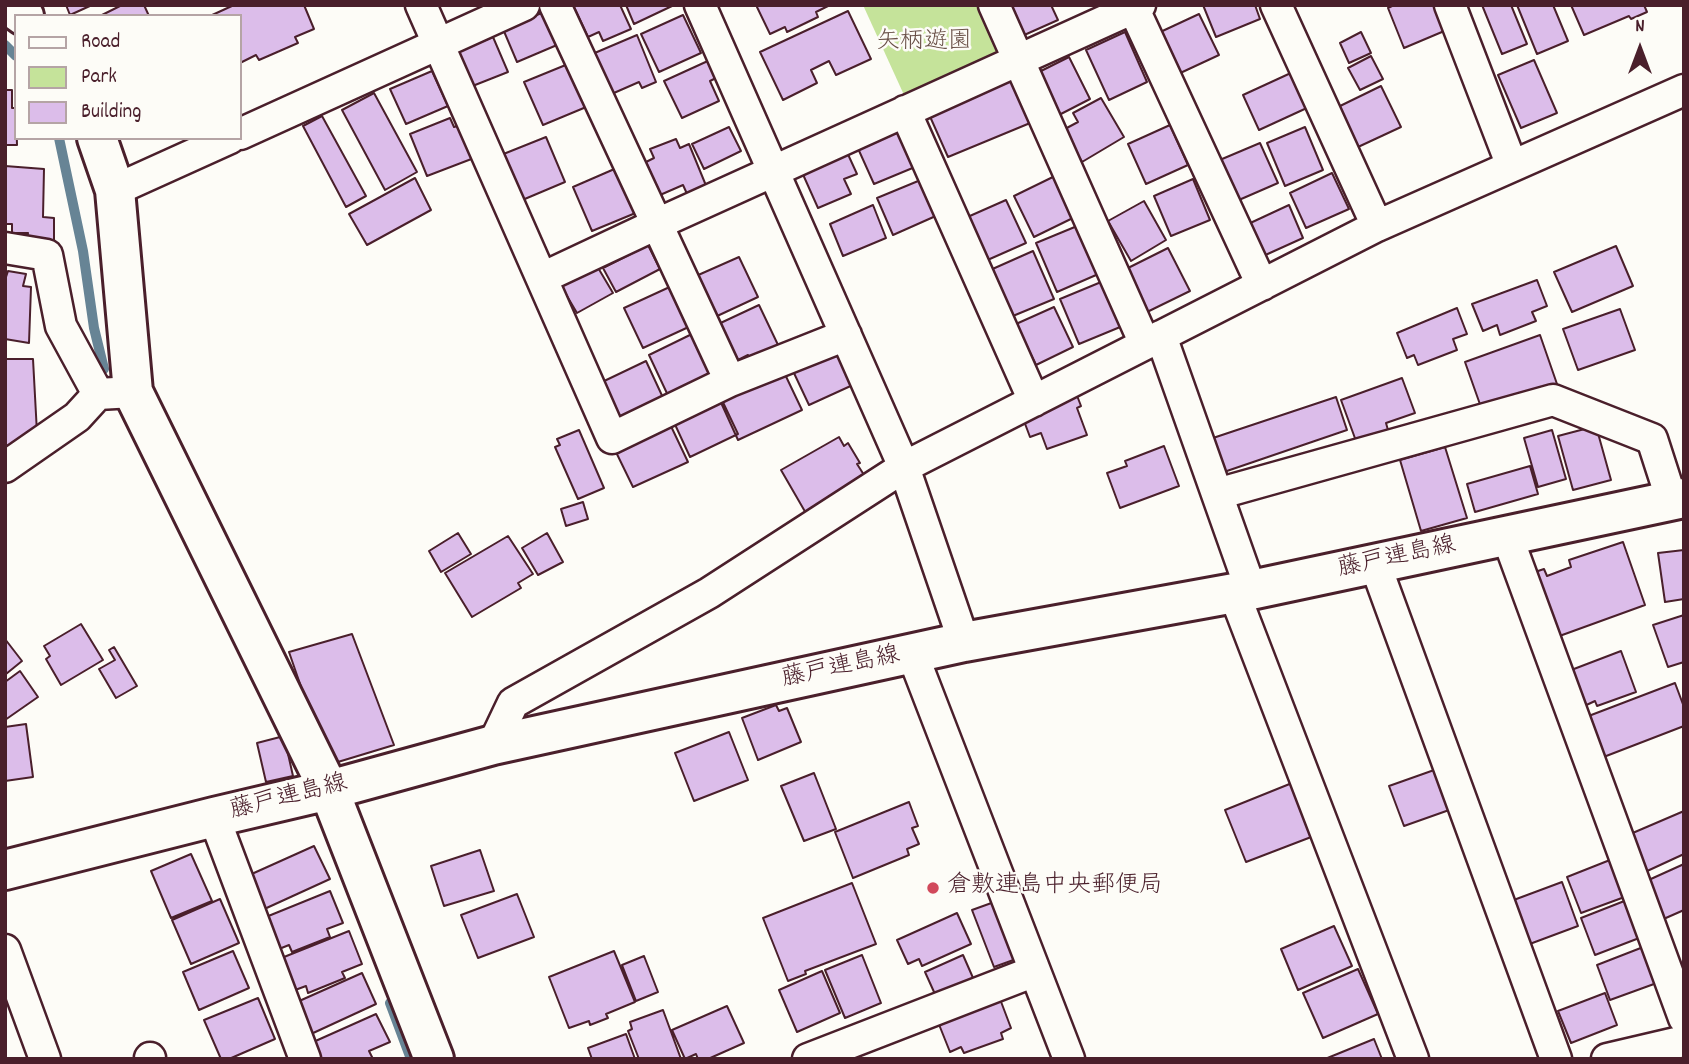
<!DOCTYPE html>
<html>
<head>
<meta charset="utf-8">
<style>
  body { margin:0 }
  #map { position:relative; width:1689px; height:1064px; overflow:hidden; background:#fdfcf7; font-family:Dekko,sans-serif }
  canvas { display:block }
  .frame { position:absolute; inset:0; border:7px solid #4a1f2b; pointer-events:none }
  .legend { position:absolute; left:14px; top:14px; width:228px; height:126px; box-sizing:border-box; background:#fdfcf7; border:2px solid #b5a4a5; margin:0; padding:9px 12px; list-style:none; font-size:21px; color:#4a1f2b }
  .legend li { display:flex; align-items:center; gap:14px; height:35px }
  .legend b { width:35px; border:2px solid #b5a4a5 }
  .north { position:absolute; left:1605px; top:14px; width:70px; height:70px; -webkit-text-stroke:5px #fdfcf7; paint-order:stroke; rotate:0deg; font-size:19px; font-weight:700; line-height:28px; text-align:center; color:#4a1f2b }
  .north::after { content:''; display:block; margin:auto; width:24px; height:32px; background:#4a1f2b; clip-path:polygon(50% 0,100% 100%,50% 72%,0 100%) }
</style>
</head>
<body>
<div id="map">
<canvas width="1689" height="1064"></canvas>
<div class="frame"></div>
<ul class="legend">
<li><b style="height:9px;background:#fdfcf7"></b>Road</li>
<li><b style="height:19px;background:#c5e39a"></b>Park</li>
<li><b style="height:19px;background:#dcbdea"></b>Building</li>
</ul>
<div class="north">N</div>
</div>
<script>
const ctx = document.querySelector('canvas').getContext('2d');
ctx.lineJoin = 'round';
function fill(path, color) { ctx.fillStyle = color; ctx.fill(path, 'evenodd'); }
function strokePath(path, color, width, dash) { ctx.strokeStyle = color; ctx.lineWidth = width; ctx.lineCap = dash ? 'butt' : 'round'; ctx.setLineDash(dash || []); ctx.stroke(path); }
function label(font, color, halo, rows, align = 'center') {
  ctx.font = font + ' Dekko,"Klee One",sans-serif'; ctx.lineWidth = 5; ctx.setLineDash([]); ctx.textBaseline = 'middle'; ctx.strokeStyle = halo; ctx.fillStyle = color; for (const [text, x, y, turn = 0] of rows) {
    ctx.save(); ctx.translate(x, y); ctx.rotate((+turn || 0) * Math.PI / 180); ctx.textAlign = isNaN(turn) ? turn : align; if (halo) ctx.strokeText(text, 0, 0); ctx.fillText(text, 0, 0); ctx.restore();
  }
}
const green = new Path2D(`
  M863 5H983L998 38 996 54 904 95Z`);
const stream = new Path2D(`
  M5 45 16 56
  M59 138 83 251 94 328 104 369
  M390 1003 411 1059`);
const building = new Path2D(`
  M66 5H92L70 15Z
  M122 5H144L149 16H100Z
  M234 5H304L314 29 295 37 298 43 259 60 256 55 240 63V16H210Z
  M577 5H620L631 29 603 41 599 32 588 37 574 7Z
  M626 5H672V6L634 24Z
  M756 5H828V6L816 12 818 17 787 32 785 27 770 34Z
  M1008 5H1051L1058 20 1022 36Z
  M1203 5H1255L1260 19 1216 37Z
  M1394 5H1439L1449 29 1404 48 1388 8Z
  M1482 5H1511L1527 44 1502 54Z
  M1517 5H1553L1568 41 1537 54Z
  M1571 5H1644L1647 12 1631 19 1629 16 1584 35Z
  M848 11 871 59 836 75 829 61 811 70 817 83 783 100 760 52Z
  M544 12 557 45 517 62 503 29Z
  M1199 14 1219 55 1176 75 1156 34Z
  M683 15 701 53 659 72 641 34Z
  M1125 32 1147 82 1109 100 1086 50Z
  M1361 32 1371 53 1349 63 1340 43Z
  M637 35 656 82 642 88 639 82 607 96 590 55Z
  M493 37 508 72 470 87 456 52Z
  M1371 56 1383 79 1360 90 1348 68Z
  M1069 57 1090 99 1057 116 1035 74Z
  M710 60 718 77 710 81 719 101 682 118 664 81Z
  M1534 60 1557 113 1521 128 1498 75Z
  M573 62 591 105 543 125 524 82Z
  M432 71 448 106 406 124 390 89Z
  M1293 72 1309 107 1259 130 1243 95Z
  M1016 76 1035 121 948 157 928 112Z
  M1381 86 1401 127 1358 147 1338 107Z
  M5 90H12V108H16L17 145H5Z
  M374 93 417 172 385 190 342 110Z
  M1101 98 1124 137 1082 162 1063 130 1078 122 1073 113Z
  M322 116 366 196 346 207 303 126Z
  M450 118 454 127 460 125 474 158 427 176 410 134Z
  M1170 125 1188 165 1146 184 1128 144Z
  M729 127 741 151 704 169 692 144Z
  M898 127 915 167 874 184 856 144Z
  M1305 127 1323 170 1285 186 1267 143Z
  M546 137 565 182 520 201 501 155Z
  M676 139 680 148 689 144 707 188 688 196 683 185 660 195 646 162 654 158 650 149Z
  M1260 143 1278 183 1232 203 1215 162Z
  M846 150 857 174 844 179 851 194 818 208 801 170Z
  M5 166 44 169 43 217 54 218V242L27 241 28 233H12V224H5Z
  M619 167 638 212 592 231 573 187Z
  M1332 173 1349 209 1306 228 1290 193Z
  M1059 174 1079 215 1034 237 1014 196Z
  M415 178 431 210 367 245 349 214Z
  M923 179 938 215 893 235 877 198Z
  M1193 179 1210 220 1171 236 1154 196Z
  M1006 200 1026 243 983 262 963 219Z
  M1144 201 1166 240 1131 261 1108 221Z
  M873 205 886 238 843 256 830 224Z
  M1289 205 1303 238 1261 257 1246 225Z
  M1082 224 1103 272 1057 292 1036 243Z
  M648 245 660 269 616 292 603 268Z
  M1616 246 1633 286 1572 312 1554 272Z
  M1168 248 1190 291 1145 313 1124 270Z
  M1033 251 1054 299 1008 318 988 271Z
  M739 257 758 297 715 317 696 276Z
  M597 266 613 293 577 313 561 286Z
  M8 271 26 274 23 286 31 287 29 343 5 339V280Z
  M1106 280 1125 325 1079 344 1060 299Z
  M1537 280 1547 306 1532 312 1536 321 1500 335 1497 325 1483 331 1472 304Z
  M674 285 693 325 643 348 624 308Z
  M759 305 779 347 751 361 748 355 730 364 712 327Z
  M1054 307 1073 347 1036 365 1016 324Z
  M1457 308 1467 334 1453 339 1457 350 1418 365 1414 355 1407 358 1397 333Z
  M1620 309 1635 350 1578 370 1563 329Z
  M694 333 718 383 672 404 649 355Z
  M1540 335 1557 384 1482 410 1465 362Z
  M839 350 855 384 809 405 793 371Z
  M5 359H33L37 433 5 447Z
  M646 361 665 402 619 423 600 383Z
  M781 366 802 410 738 440 718 396Z
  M1402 378 1415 413 1386 423 1388 430 1356 441 1341 400Z
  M1076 393 1081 406 1077 408 1087 435 1047 449 1041 433 1030 437 1021 413Z
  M720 396 738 434 690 457 672 418Z
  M1336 397 1347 430 1221 473 1210 439Z
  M669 422 688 462 633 487 614 448Z
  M1596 426 1611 480 1573 490 1558 436Z
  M579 430 604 488 578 499 555 447 560 445 557 439Z
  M1552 430 1566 479 1538 487 1524 438Z
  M839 437 844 446 848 443 860 463 857 464 866 478 807 515 781 470Z
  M1164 446 1179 486 1120 508 1107 473 1127 466 1125 461Z
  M1445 447 1467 518 1421 531 1400 460Z
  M1530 466 1538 494 1475 512 1467 484Z
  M583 502 588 519 566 526 561 509Z
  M458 533 471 554 441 572 429 551Z
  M547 533 563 562 538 575 522 548Z
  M508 536 533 574 518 583 521 588 472 617 445 573Z
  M1623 542 1645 605 1554 638 1532 573 1544 569 1547 576 1571 567 1569 560Z
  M1684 550V599L1665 602 1658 553Z
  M1684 615V662L1668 667 1653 625Z
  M81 624 103 660 61 685 46 659 50 656 44 646Z
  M352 634 394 745 328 765 289 652Z
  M5 639 22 661 6 674 5 673Z
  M114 647 137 686 116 698 99 669 115 660 109 650Z
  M1621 651 1636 692 1597 706 1595 701 1580 708 1566 672Z
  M20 671 38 697 5 720V682Z
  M1675 683 1684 707V726L1601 758 1586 717Z
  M776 705 779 711 787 708 801 742 758 760 742 718Z
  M26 724 33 777 5 781V727Z
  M729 732 748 780 694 801 675 753Z
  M284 736 293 776 266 782 257 743Z
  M1437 769 1452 809 1404 826 1389 786Z
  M814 773 836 829 804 841 781 786Z
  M1297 781 1319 834 1246 862 1225 810Z
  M909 802 918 826 912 828 919 844 907 849 909 855 853 878 835 832Z
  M1684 811V854L1645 872 1628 835Z
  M314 846 330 879 260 911 245 877Z
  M480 850 494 891 444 906 431 866Z
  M191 854 212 901 171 918 151 871Z
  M1615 858 1630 895 1581 913 1567 877Z
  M1684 864V910L1659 921 1642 883Z
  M1562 882 1578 926 1527 945 1511 901Z
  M852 883 876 944 805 971 806 974 788 981 763 918Z
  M330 891 343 923 327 929 330 937 292 952 289 945 274 951 261 919Z
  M517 894 534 937 478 958 461 915Z
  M1632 898 1647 935 1595 955 1581 918Z
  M220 899 239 943 191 964 172 920Z
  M997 901 1019 958 994 967 972 910Z
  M957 913 971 944 922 966 919 959 908 964 897 940Z
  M1334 926 1352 966 1298 990 1281 949Z
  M349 931 362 964 342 972 345 978 308 993 306 986 287 993 274 961Z
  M1651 944 1665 980 1610 1000 1597 965Z
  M233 951 249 988 199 1010 183 972Z
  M614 951 635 1002 606 1014 608 1018 590 1025 589 1021 569 1028 549 977Z
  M862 955 881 1003 845 1018 825 970Z
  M963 955 977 987 939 1003 925 972Z
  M644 956 658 992 636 1001 622 965Z
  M1358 969 1378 1014 1323 1038 1303 993Z
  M822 971 840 1013 797 1032 779 990Z
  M362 973 376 1004 311 1034 297 1002Z
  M1605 993 1617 1025 1571 1043 1558 1011Z
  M258 998 275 1039 229 1059H221L204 1020Z
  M1000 999 1011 1028 1001 1033 1003 1039 964 1053 961 1047 950 1052 938 1022Z
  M727 1006 744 1043 708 1059H698L696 1054 685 1059 672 1030Z
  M663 1010 681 1059H639L628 1031 632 1029 630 1022Z
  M376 1014 390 1042 369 1051 373 1059H318L311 1043Z
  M626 1034 635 1059H592L588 1048Z
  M1374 1039 1382 1059H1325Z`);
const street = new Path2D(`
  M421 5 612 438 730 381 846 335
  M555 5 730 381
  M700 5 904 467 964 642
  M994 5 1145 344
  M1132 5 1262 285
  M1276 5 1377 226
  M1450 5 1512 166
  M905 111 1034 401
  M240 134 524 5
  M115 190 230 138
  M5 248 47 255 61 326 98 394 133 392
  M542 278 657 224 1140 5
  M1161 336 1251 590
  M5 467 77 417 98 394
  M1217 494 1553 400 1652 439 1672 501
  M1507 536 1684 1018
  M1375 564 1556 1059
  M1234 593 1413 1059
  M912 653 1069 1059
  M493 745 513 703 709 593 904 467 1377 226 1684 90
  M214 817 305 1059
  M5 950 45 1059
  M150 1058V1059
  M808 1059 1035 971
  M1607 1059 1684 1041`);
const secondary = new Path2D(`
  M9 5 24 16
  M97 138 115 190 133 392 329 790 434 1059
  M5 870 214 817 329 790 493 745 964 642 1251 590 1684 498`);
const markers = [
  [933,888,7,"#d1495b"]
];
const parkNames = [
  ["矢柄遊園",924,44]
];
const streetNames = [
  ["藤戸連島線",1397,559,-12],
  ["藤戸連島線",841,669,-12],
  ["藤戸連島線",289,799,-14]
];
const poiNames = [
  ["倉敷連島中央郵便局",947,888]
];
fill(green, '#c5e39a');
strokePath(stream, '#678495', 10);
fill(building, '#dcbdea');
strokePath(building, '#4a1f2b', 2);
strokePath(street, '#4a1f2b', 35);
strokePath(secondary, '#4a1f2b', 44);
strokePath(street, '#fdfcf7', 30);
strokePath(secondary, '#fdfcf7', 38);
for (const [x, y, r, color] of markers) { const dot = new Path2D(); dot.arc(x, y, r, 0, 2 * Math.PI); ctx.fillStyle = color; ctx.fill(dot); strokePath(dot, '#fdfcf7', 2.5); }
label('24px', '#695047', '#fdfcf7', parkNames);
label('24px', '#4a1f2b', '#fdfcf7', streetNames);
label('24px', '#4a1f2b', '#fdfcf7', poiNames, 'left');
</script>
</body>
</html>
